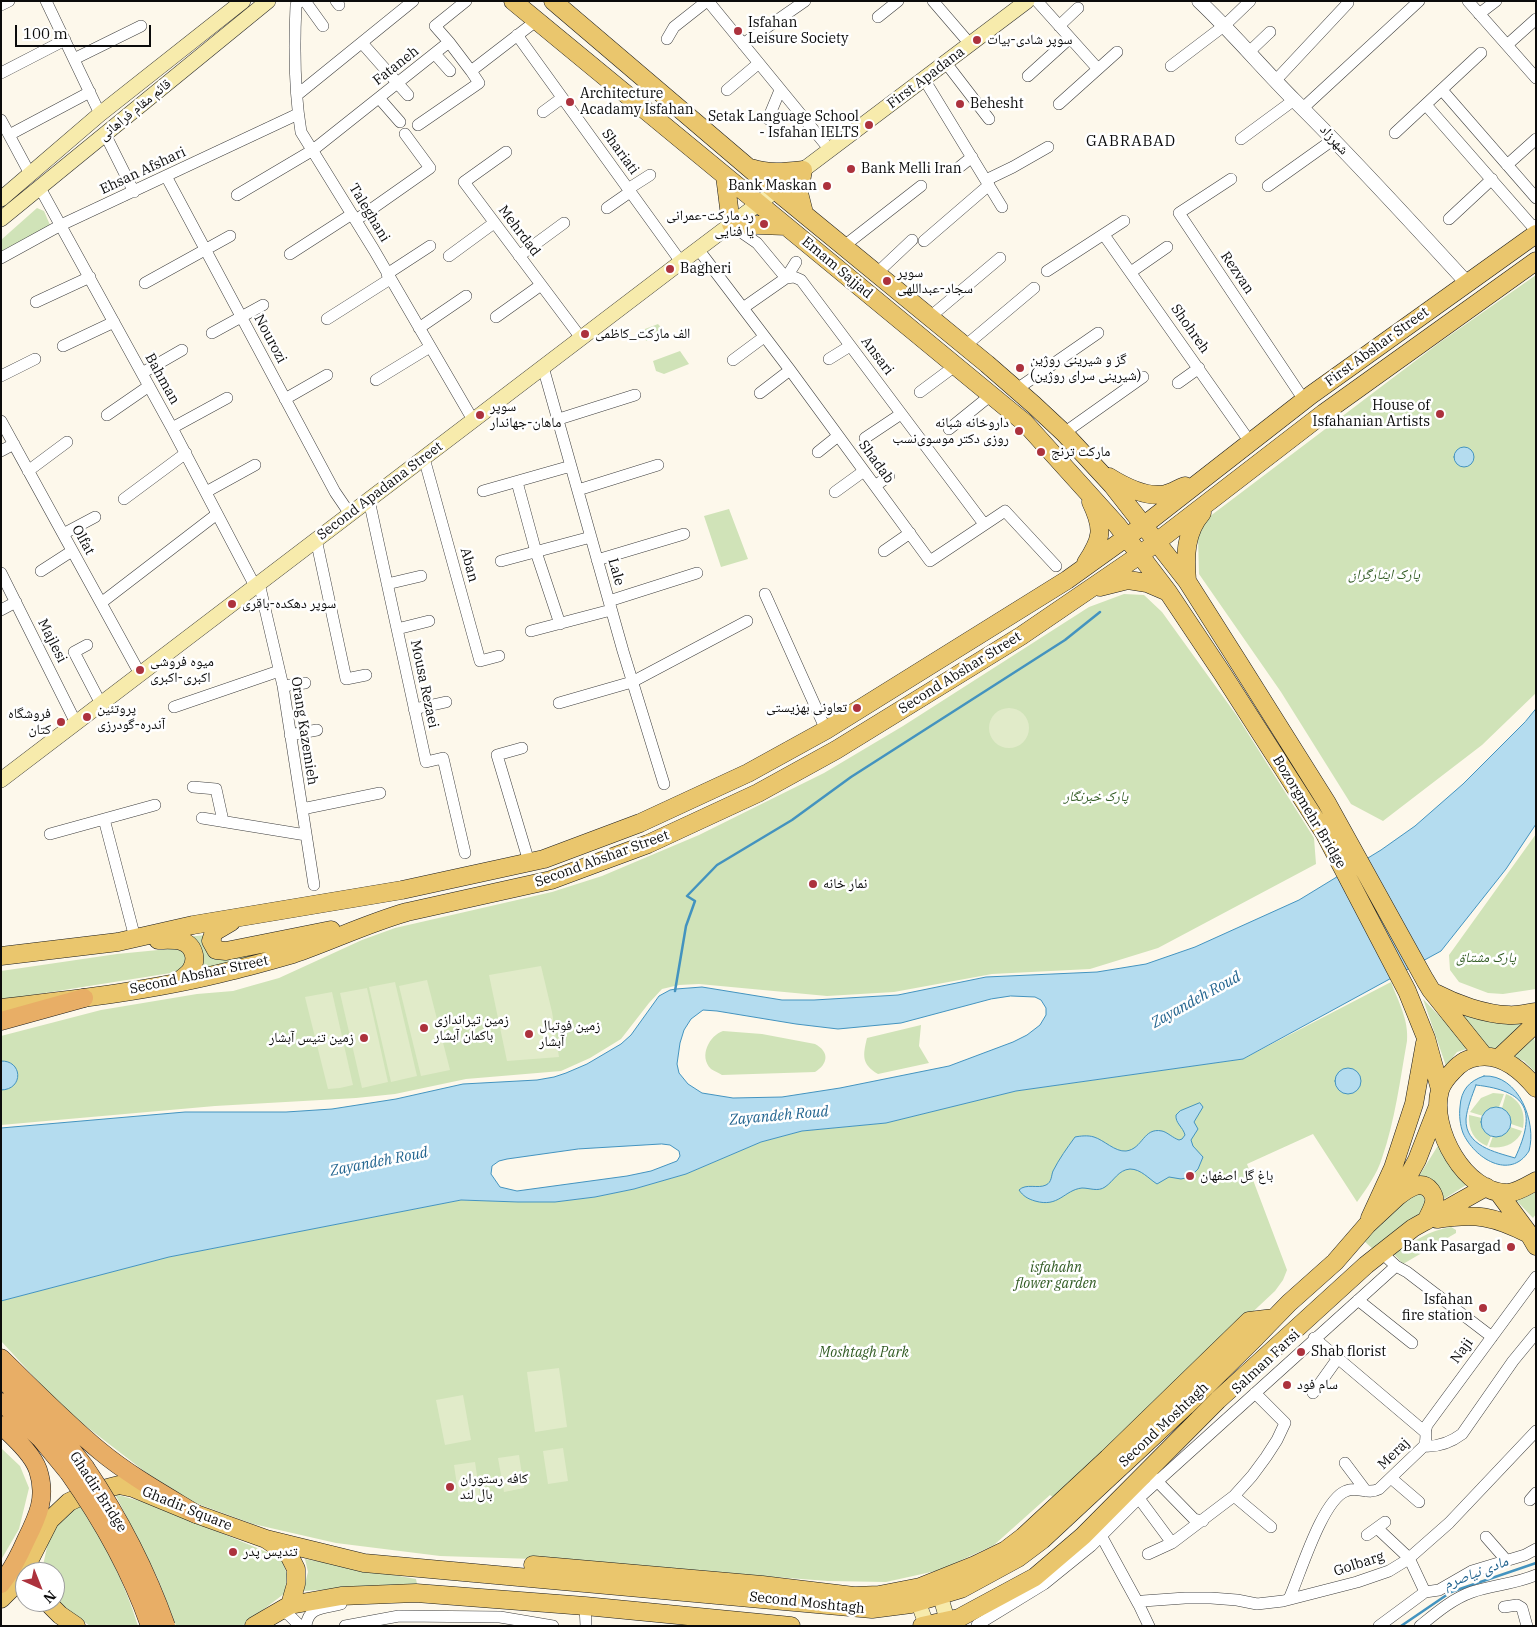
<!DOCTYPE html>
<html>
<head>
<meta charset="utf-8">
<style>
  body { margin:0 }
  #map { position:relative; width:1537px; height:1627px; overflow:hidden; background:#fdf8eb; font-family:"IBM Plex Serif",serif }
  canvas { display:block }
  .frame { position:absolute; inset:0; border:2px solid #0b0b0b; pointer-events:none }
  .north { position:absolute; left:15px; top:1562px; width:50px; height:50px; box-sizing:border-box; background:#fff; border:1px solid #9d9d9d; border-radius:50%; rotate:136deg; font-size:14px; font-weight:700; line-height:20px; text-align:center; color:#0b0b0b }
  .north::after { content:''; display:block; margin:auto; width:18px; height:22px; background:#ac323d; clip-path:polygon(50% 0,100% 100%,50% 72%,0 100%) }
  .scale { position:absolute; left:15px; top:25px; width:136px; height:22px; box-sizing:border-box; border:2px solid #0b0b0b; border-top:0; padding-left:6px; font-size:15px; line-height:18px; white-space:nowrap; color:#0b0b0b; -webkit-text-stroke:4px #fff; paint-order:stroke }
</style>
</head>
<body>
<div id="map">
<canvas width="1537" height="1627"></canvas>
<div class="frame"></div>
<div class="north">N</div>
<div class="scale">100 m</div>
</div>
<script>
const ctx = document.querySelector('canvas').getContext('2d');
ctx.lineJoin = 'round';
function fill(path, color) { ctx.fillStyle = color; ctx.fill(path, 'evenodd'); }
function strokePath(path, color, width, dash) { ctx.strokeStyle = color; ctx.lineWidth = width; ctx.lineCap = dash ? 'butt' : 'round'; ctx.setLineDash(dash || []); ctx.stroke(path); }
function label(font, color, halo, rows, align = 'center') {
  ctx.font = font + ' "IBM Plex Serif","Noto Naskh Arabic",serif'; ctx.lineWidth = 5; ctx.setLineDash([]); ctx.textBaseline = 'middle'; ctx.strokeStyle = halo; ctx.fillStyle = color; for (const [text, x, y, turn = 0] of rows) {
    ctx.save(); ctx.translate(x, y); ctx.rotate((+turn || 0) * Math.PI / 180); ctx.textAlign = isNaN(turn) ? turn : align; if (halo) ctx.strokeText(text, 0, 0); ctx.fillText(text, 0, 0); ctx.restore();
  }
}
const green = new Path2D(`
  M37 208 44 211 50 225 1 252V240Z
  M1536 275V693L1482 745 1383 821 1351 804 1281 692 1199 574 1198 537 1205 520 1439 343Z
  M658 324 666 333 646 341 645 329Z
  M680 351 689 364 664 374 656 371 653 361Z
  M729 509 748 559 721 567 704 516Z
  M1124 594 1144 595 1162 612 1237 716 1314 838 1316 864 1158 948 1090 969 992 974 894 992 827 996 699 984 679 985 662 989 649 1003 621 1039 590 1058 561 1071 466 1079 395 1094 356 1098 215 1106 1 1125V1036L101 1010 197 994 233 991 254 985 279 978 362 940 395 928 552 892 602 876 699 835 824 773 903 726 1089 607Z
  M1536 834V989L1503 994 1488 993 1459 982 1450 970 1449 955Z
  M207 935 205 942 277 944 275 955 195 974 185 937Z
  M179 948 184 950 188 964 177 972 1 1000V971L117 954Z
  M1391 982C1398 1001 1409 1020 1407 1041 1400 1080 1395 1121 1382 1158 1377 1174 1367 1188 1357 1202L1313 1134 1247 1164 1287 1270 1283 1280 1275 1291 1054 1498 1050 1495 994 1545 940 1570 886 1582 828 1581 534 1559 440 1556 336 1543 253 1524 187 1500 144 1471 87 1427 57 1402 1 1341V1301L169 1257 461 1200 518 1202H555L595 1197 634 1189 686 1174 761 1142 802 1131 886 1123 1016 1091 1243 1059Z
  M1423 999 1470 1048 1457 1052 1446 1066Z
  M1450 1006 1530 1020 1499 1051 1486 1050Z
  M921 1025 919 1046 929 1063 878 1074C861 1064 863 1055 867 1038Z
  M723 1031 762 1034 815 1044C830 1052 828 1064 815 1072L722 1075C719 1073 714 1071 711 1069 698 1056 710 1035 723 1031Z
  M1533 1036 1536 1044V1073L1524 1061 1512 1056Z
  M1493 1093 1504 1094 1499 1107H1497L1483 1116 1470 1112 1481 1098Z
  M1506 1094C1521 1100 1526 1114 1523 1128L1511 1124V1119L1502 1108Z
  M1469 1115 1482 1118C1480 1124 1485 1133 1491 1136L1487 1146C1474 1141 1468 1129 1469 1115Z
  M1510 1127 1522 1131C1517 1144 1503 1149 1489 1147L1493 1136 1503 1135Z
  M1439 1144C1444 1161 1458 1171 1471 1182L1444 1199C1440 1186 1433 1179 1419 1176Z
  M1536 1192V1214L1533 1218 1515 1199 1526 1197Z
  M1411 1193H1420L1424 1198 1427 1206 1420 1216 1374 1250 1364 1241Z
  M1451 1227 1456 1230V1233L1403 1264 1394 1254C1414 1241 1428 1231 1451 1227Z
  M1 1448 20 1466 29 1488 19 1529 1 1560Z
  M115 1494 154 1505 281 1558 287 1574 285 1593 242 1626H176L158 1579Z
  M80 1504C104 1542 125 1583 138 1626H90L55 1601V1572H43L42 1570 49 1538 64 1515Z
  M305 1559 416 1579 417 1584 303 1591 308 1572Z`);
const pitch = new Path2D(`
  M989 728a20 20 0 1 1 40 0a20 20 0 1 1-40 0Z
  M541 966 552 1012 559 1057 507 1061 489 975Z
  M427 980 450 1070 421 1076 399 986Z
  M395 982 417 1076 391 1082 369 987Z
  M367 988 388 1082 362 1088 340 993Z
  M332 992 353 1085 340 1088 328 1089 305 997Z
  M559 1368 567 1427 535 1432 527 1372Z
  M463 1395 471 1440 445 1445 436 1400Z
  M563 1448 568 1481 548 1484 543 1451Z
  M519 1455 524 1488 504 1492 498 1458Z
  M475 1462 480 1496 459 1499 454 1465Z`);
const water = new Path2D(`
  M1454 457a10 10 0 1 1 20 0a10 10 0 1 1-20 0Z
  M1536 709V824L1506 869 1441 951 1243 1059 1016 1091 886 1123 802 1131 761 1142 686 1174 634 1189 595 1197 555 1202H518L461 1200 169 1257 1 1301V1128L185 1112H286L332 1109 396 1099 463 1084 537 1080 554 1077 566 1073 587 1064 621 1044 631 1035 659 996 670 990 676 989 702 987 782 1000H814L898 995 986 977 1097 972 1146 964 1195 947 1299 900 1381 850 1415 826 1463 784 1525 722ZM1011 996 1035 997 1041 1000 1046 1008V1015L1040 1025 1027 1035 1013 1042 949 1066 840 1088 782 1097 733 1098 702 1093 688 1084 679 1073 677 1064 680 1043 684 1030 691 1019 703 1010 717 1011 796 1024 838 1029 901 1023 991 999ZM662 1144 670 1145 679 1151 680 1156 677 1161 651 1171 627 1176 517 1191 500 1187 491 1174 492 1166 499 1161 507 1159 578 1149Z
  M1 1061C23 1060 24 1090 1 1090Z
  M1335 1081a13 13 0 1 1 26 0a13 13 0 1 1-26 0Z
  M1484 1076C1519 1074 1537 1123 1529 1151 1510 1181 1474 1158 1463 1133 1460 1125 1459 1115 1460 1107 1461 1090 1469 1081 1484 1076ZM1476 1085C1528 1091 1537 1111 1515 1158 1495 1152 1465 1146 1466 1119 1467 1108 1472 1096 1476 1085Z
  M1200 1103 1203 1107 1194 1122 1198 1129 1191 1140 1193 1146 1203 1157 1198 1169 1190 1177 1181 1179 1169 1177 1157 1184C1149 1179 1141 1169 1130 1169 1118 1170 1114 1181 1105 1187 1098 1192 1090 1188 1082 1188 1064 1190 1059 1208 1035 1201 1028 1199 1023 1196 1019 1190 1026 1183 1038 1189 1046 1185 1052 1182 1051 1176 1053 1171 1059 1159 1067 1148 1075 1137 1080 1136 1088 1135 1094 1137 1104 1140 1115 1152 1126 1151 1143 1149 1143 1127 1162 1131 1167 1132 1173 1138 1179 1140L1182 1139 1185 1135C1183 1127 1175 1123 1176 1115L1180 1111Z
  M1481 1122a15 15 0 1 1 30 0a15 15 0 1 1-30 0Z`);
const stream = new Path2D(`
  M675 991 686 926 695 901 687 896 717 865 792 820 851 777 1065 640 1100 612
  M1401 1626 1451 1592 1536 1563`);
const minor = new Path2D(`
  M46 1 100 114
  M300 1 296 5C294 48 294 90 301 132L374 250 473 420
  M305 1 323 26
  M336 1 339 5
  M708 1 830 150
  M933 1 970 44
  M1037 1 1098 69
  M1468 1 1536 78
  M1 5 9 1
  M1479 14 1496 1
  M878 17 898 1
  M1059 26 1078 8
  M517 35 681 262
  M667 39 674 27 707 1
  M449 42 471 71
  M362 43 408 95
  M743 44 805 1
  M1507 45 1536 19
  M1249 52 1270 32
  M435 54 450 71
  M74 59 141 26
  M946 63 989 119
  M1171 66 1225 25 1250 1
  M1 73 65 40
  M1028 76 1070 38
  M924 79 1002 207
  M1276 80 1348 3
  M727 90 759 63
  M1442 90 1536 198
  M297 95 413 1
  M379 98 400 122
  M1059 104 1117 52
  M1426 105 1533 227 1536 225
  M1303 108 1419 1
  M543 112 562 98
  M768 119 780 90
  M1 120 30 174
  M418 125 479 83 471 71 536 21
  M1395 133 1481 53
  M105 134 134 192
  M9 135 90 92
  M1241 139 1294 100
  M506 152 464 182 581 338
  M1507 165 1536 139
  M957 169 972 157
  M166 176 335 492 350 514
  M1231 179 1179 213 1304 400
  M986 180 1013 167 1048 147
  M1268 186 1334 139
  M40 188 172 428 255 586
  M628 189 650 175
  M237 195 313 150 449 42 435 26 466 1
  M607 208 630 192
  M1449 219 1492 179
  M356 220 430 168 405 134
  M731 225 757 243 786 278 794 277 801 280 984 524
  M1104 235 1250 442
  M924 241 989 185
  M844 246 921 186
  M698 249 790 370 930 561 1005 511 1056 566
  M290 254 352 214
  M449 256 494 223
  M519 256 564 223
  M1 258 61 225 298 114
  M1047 271 1124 221
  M1131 272 1167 247
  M877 273 912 240
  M387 274 430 246
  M145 283 230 236
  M36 302 90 277
  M743 308 786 278 796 262
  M496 317 541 285
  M930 317 1000 258
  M327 319 390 279
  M419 328 466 296
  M212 333 263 305
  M63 346 114 322
  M965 346 1034 288
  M829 359 850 346
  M733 360 764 337
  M543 367 623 651 664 784
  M142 373 182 350
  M1 376 35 359
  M376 380 430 347
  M1178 383 1199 368
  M1017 389 1098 333
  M920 392 955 366
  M760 393 790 370
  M285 399 327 375
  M107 415 149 386
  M559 419 635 395
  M1 421 140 674
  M172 428 227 398
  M949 429 991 395
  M1064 433 1143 377
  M865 438 901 414
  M1 451 14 444
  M818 452 838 436
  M424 458 480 661 499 656
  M28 471 67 442
  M517 482 536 552 560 624
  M875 486 889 476
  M578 490 658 465
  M483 491 571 466
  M206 492 255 465
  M835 492 864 471
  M124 499 186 453
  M369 500 426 762 443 758 465 853
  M63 534 95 517
  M316 539 346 679 366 675
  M884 551 910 533
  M597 560 684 534
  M501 561 591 537
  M41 571 72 551
  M1 573 76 723
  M259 583 283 686 314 885
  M387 584 421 576
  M765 594 826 730
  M609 601 697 573
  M101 603 217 514
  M1 610 16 602
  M397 629 429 621
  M531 631 611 610
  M87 645 74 652 101 704
  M283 686 305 683
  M559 703 632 682 747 621
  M174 707 279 671
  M414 709 446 702
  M290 735 317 730
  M522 748 497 755 529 862
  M193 787 216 789 223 821
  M302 809 380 793
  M202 818 306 835
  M104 819 135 938
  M50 834 155 805
  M1382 1253 1396 1266 1407 1272 1492 1337
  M1358 1300 1412 1343
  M1314 1338 1425 1432
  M1313 1393 1338 1358
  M1424 1446C1438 1447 1450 1443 1462 1434L1513 1361 1536 1333
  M1345 1463 1366 1491
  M1153 1477 1194 1519 1203 1521
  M1391 1478 1419 1502
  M1135 1493 1172 1543
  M1234 1496 1271 1527
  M1530 1500 1536 1493
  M1377 1528 1409 1558 1425 1592
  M1098 1530 1139 1605 1149 1626
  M1367 1535 1385 1522
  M1486 1537 1507 1561
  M1148 1554 1172 1543 1234 1496 1252 1476 1266 1457 1277 1440 1285 1423 1255 1393
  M1289 1599C1300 1575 1322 1500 1346 1491 1357 1486 1368 1495 1379 1489L1424 1446C1428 1439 1424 1432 1427 1425L1536 1277
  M1139 1605 1143 1601 1185 1598H1211L1237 1600 1257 1604 1283 1601 1357 1582 1389 1571 1407 1560 1449 1523 1536 1431
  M585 1606 586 1626
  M1504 1607 1517 1605 1522 1608 1527 1626
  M280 1610 289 1615 300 1626
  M977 1625 1044 1584 1091 1546 1139 1498 1396 1266
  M306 1626C308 1606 326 1608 341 1604
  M345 1626 399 1616 500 1617 553 1626
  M1379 1626 1425 1592 1439 1590 1472 1571 1525 1555 1536 1549
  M1420 1626C1436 1613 1452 1599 1472 1592 1493 1585 1515 1584 1536 1575`);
const tertiary = new Path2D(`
  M1199 1C1233 33 1262 68 1294 100 1354 159 1410 221 1467 283`);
const secondary = new Path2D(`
  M1 199 100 114 243 1
  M1 219 268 1
  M1 780 681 262 1027 1
  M940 1595 949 1626
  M918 1602 927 1626`);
const primary = new Path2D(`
  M513 1 1025 423 1117 525 1168 592 1222 673 1325 834 1407 991 1426 1038 1440 1089
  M553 1 776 191 987 364 1034 405 1064 433 1112 485 1187 581 1239 663 1327 803 1425 980 1431 990 1484 1056
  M751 168C769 174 785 172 803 170L799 193 804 213
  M725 176 731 224 786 226
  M1109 477C1125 487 1147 498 1166 494 1173 492 1179 488 1185 486
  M1086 563C1102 539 1104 529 1091 502
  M1187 581C1185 556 1185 532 1202 513
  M1100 587 1128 580 1147 583 1168 592
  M231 922 214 932 211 941 216 950 226 951 331 930
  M158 940C172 940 190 937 194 955 195 960 194 965 191 970 188 975 181 979 176 983
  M1 956 118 942 193 925 402 890 544 859 640 823 748 773 826 730 1067 580 1152 519 1311 395 1536 234
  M1435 993C1456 1004 1484 1014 1508 1015 1517 1016 1527 1013 1536 1012
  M1 1008C78 999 156 990 230 971 251 966 272 960 293 954 331 941 368 923 407 912L551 880 648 844 758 793 836 750 1021 636 1141 554 1324 413 1536 261
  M1499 1058 1536 1023
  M1536 1088C1522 1071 1502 1053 1478 1057 1467 1058 1460 1063 1453 1071 1448 1076 1442 1084 1440 1090 1429 1128 1465 1194 1508 1193 1518 1192 1527 1186 1536 1181
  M1498 1192 1529 1234 1536 1246
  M1397 1197C1406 1190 1421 1178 1431 1191 1433 1194 1435 1199 1434 1202 1433 1208 1429 1215 1426 1221
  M1370 1218 1393 1168 1414 1104 1425 1043
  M1437 1219C1476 1213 1494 1216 1529 1234
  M266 1539 364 1563 872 1609 911 1604 961 1589 1018 1558 1042 1540 1186 1406 1256 1337 1289 1303 1335 1262 1367 1225 1396 1198 1417 1160 1438 1106
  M533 1565 762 1585 854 1596 879 1595 920 1587 975 1565 1006 1550 1023 1537 1108 1458 1249 1321 1274 1318
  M1 1599 13 1587 25 1569 50 1520 69 1502 88 1493 119 1485 133 1488 196 1514 266 1539 289 1555 296 1569V1584L290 1605
  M47 1602 60 1615 76 1626
  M254 1626 290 1605 341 1596 416 1593 585 1606 791 1626
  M922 1626 959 1618 1035 1577 1083 1536 1218 1400 1366 1265 1413 1228 1486 1187`);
const trunk = new Path2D(`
  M1 1021 84 998
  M1 1358C34 1390 65 1422 100 1451 129 1475 163 1494 196 1514
  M1 1378 61 1436 85 1467
  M1 1402 41 1439 69 1473
  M1 1425C13 1437 32 1453 38 1470 47 1497 38 1516 26 1540 19 1556 12 1570 1 1584`);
const trunkBridge = new Path2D(`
  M85 1467C118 1516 146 1569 166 1626
  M69 1473C102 1520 131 1571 150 1626`);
const markers = [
  [738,31,5,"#ac323d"],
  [977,40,5,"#ac323d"],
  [570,102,5,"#ac323d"],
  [960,104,5,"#ac323d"],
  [869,125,5,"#ac323d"],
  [851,169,5,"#ac323d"],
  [827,186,5,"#ac323d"],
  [764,224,5,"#ac323d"],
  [670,269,5,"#ac323d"],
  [887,281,5,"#ac323d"],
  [585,334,5,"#ac323d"],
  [1020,368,5,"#ac323d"],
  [1440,414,5,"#ac323d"],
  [480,415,5,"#ac323d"],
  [1019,431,5,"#ac323d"],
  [1041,452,5,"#ac323d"],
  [232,604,5,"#ac323d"],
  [140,670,5,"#ac323d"],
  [857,708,5,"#ac323d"],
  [87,717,5,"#ac323d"],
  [61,722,5,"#ac323d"],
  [813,884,5,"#ac323d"],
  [424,1028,5,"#ac323d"],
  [529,1034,5,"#ac323d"],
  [364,1038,5,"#ac323d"],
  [1190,1176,5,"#ac323d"],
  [1511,1247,5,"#ac323d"],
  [1483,1308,5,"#ac323d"],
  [1301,1352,5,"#ac323d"],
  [1287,1385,5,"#ac323d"],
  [450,1487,5,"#ac323d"],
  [233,1552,5,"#ac323d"]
];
const poiNames = [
  ["Isfahan",748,23],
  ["Leisure Society",748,39],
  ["سوپر شادی-بیات",987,40],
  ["Architecture",580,94],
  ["Acadamy Isfahan",580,110],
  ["Behesht",970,104],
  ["Setak Language School",859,117,"right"],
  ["- Isfahan IELTS",859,133,"right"],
  ["Bank Melli Iran",861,169],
  ["Bank Maskan",817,186,"right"],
  ["رد مارکت-عمرانی",754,216,"right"],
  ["یا فنایی",754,232,"right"],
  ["Bagheri",680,269],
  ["سوپر",897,273],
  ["سجاد-عبداللهی",897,289],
  ["الف مارکت_کاظمی",595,334],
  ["گز و شیرینی روژین",1030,360],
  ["(شیرینی سرای روژین)",1030,376],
  ["House of",1430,406,"right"],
  ["Isfahanian Artists",1430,422,"right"],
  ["سوپر",490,407],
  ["ماهان-جهاندار",490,423],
  ["داروخانه شبانه",1009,423,"right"],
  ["روزی دکتر موسوی‌نسب",1009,439,"right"],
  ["مارکت ترنج",1051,452],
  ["سوپر دهکده-باقری",242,604],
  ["میوه فروشی",150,662],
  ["اکبری-اکبری",150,678],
  ["تعاونی بهزیستی",847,708,"right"],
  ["پروتئین",97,709],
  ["آندره-گودرزی",97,725],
  ["فروشگاه",51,714,"right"],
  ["کتان",51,730,"right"],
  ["نمار خانه",823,884],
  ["زمین تیراندازی",434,1020],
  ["باکمان آبشار",434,1036],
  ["زمین فوتبال",539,1026],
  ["آبشار",539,1042],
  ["زمین تنیس آبشار",354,1038,"right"],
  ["باغ گل اصفهان",1200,1176],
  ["Bank Pasargad",1501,1247,"right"],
  ["Isfahan",1473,1300,"right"],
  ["fire station",1473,1316,"right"],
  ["Shab florist",1311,1352],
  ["سام فود",1297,1385],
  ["کافه رستوران",460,1479],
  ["بال لند",460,1495],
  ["تندیس پدر",243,1552]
];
const streetNames = [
  ["Fataneh",396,66,-38],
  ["First Apadana",926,78,-37],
  ["قائم مقام فراهانی",135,110,-39],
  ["شهرزاد",1334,140,47],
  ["Shariati",620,152,54],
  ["Ehsan Afshari",143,171,-25],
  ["Taleghani",369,213,59],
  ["Mehrdad",519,231,53],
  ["Emam Sajjad",837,268,40],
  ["Rezvan",1237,273,56],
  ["Shohreh",1190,329,55],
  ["Nourozi",270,339,62],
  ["First Abshar Street",1377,347,-36],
  ["Ansari",877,356,53],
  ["Bahman",162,379,61],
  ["Shadab",876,462,54],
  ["Second Apadana Street",380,491,-37],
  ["Olfat",83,540,61],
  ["Aban",469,565,75],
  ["Lale",616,572,74],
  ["Majlesi",52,641,63],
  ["Second Abshar Street",960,673,-32],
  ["Mousa Rezaei",424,684,78],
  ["Orang Kazemieh",304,731,81],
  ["Bozorgmehr Bridge",1309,812,59],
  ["Second Abshar Street",602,859,-20],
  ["Second Abshar Street",199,975,-12],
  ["Naji",1462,1351,-54],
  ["Salman Farsi",1266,1362,-43],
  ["Second Moshtagh",1164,1425,-43],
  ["Meraj",1394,1454,-44],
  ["Ghadir Bridge",98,1492,57],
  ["Ghadir Square",187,1509,22],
  ["Golbarg",1359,1564,-18],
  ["Second Moshtagh",807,1603,6]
];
const parkNames = [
  ["پارک ایثارگران",1384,575],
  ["پارک خبرنگار",1096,797],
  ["پارک مشتاق",1486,958],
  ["isfahahn",1056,1268],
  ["flower garden",1056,1284],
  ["Moshtagh Park",864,1353]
];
const neighbourhoodNames = [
  ["GABRABAD",1131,142]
];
const waterNames = [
  ["Zayandeh Roud",1196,1000,-29],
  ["Zayandeh Roud",779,1116,-5],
  ["Zayandeh Roud",379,1162,-11],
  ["مادی نیاصرم",1476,1573,-21]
];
fill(green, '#d0e3b8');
fill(pitch, '#e1ebc9');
fill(water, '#b4dcef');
strokePath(water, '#4393bf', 1);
strokePath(stream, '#4393bf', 2.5);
strokePath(minor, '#3e3e3e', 12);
strokePath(tertiary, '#3e3e3e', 15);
strokePath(secondary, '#2d2d2d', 16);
strokePath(primary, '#1c1c1c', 19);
strokePath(trunk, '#1c1c1c', 19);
strokePath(minor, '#fff', 11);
strokePath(tertiary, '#fff', 14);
strokePath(secondary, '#f7ebac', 15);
strokePath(primary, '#eac66d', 18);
strokePath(trunk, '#e8ae66', 18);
strokePath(trunkBridge, '#1c1c1c', 19, []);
strokePath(trunkBridge, '#e8ae66', 18);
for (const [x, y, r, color] of markers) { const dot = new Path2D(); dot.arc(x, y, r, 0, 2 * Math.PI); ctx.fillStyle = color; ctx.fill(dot); strokePath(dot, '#fff', 2); }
label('14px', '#0b0b0b', '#fff', poiNames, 'left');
label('14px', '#0b0b0b', '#fff', streetNames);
label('italic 14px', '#315b23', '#fff', parkNames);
ctx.letterSpacing = '1px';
label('15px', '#0b0b0b', '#fff', neighbourhoodNames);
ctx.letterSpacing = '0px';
label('italic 15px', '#22648f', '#fff', waterNames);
</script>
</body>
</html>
